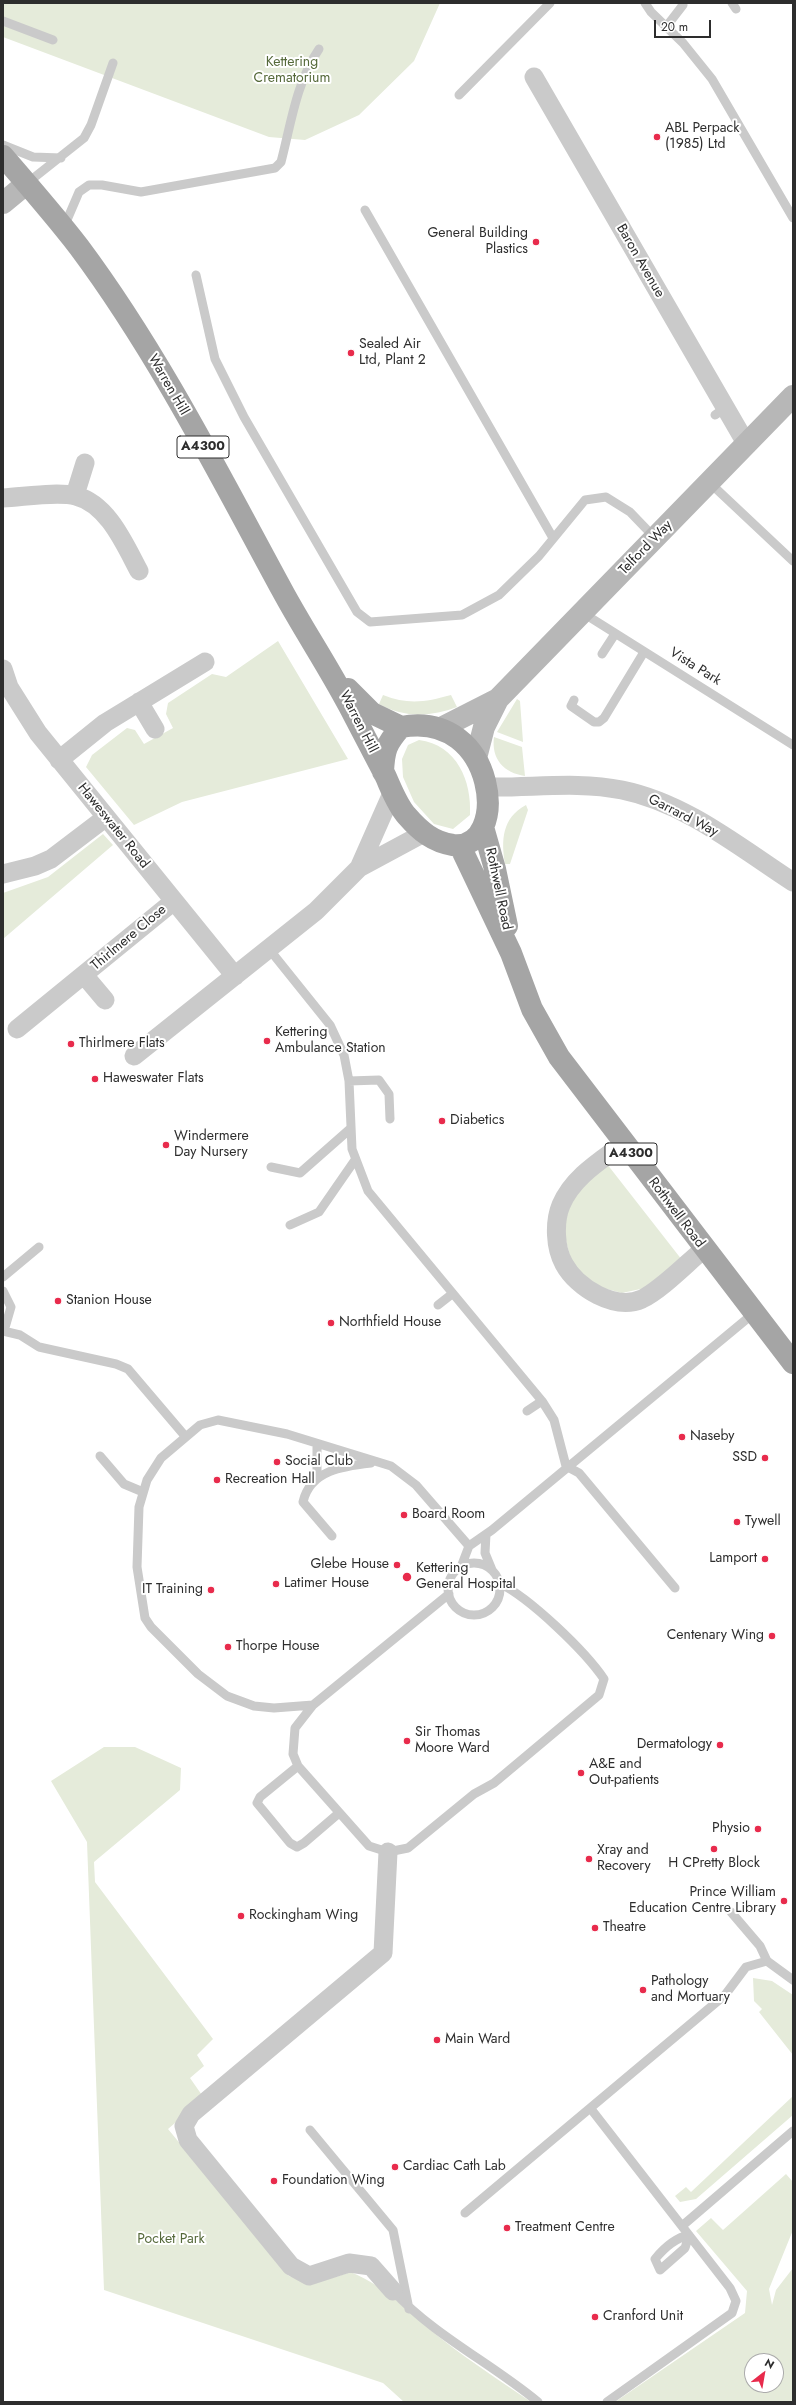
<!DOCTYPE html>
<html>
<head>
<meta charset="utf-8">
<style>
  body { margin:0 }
  #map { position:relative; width:796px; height:2405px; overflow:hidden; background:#fff; font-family:Jost,sans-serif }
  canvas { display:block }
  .frame { position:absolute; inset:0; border:4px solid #2d2d2d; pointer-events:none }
  .north { position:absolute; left:744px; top:2353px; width:40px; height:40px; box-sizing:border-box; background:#fff; border:1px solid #ababab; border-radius:50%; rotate:31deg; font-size:11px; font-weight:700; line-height:16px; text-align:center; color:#2d2d2d }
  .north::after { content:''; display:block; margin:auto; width:14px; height:18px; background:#e82b4c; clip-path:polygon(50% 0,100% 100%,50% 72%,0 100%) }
  .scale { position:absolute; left:654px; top:20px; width:57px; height:18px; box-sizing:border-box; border:2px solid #2d2d2d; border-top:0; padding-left:5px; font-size:12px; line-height:14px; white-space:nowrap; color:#2d2d2d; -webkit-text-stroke:3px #fff; paint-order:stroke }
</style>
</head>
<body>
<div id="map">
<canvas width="796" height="2405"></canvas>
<div class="frame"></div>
<div class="north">N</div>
<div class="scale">20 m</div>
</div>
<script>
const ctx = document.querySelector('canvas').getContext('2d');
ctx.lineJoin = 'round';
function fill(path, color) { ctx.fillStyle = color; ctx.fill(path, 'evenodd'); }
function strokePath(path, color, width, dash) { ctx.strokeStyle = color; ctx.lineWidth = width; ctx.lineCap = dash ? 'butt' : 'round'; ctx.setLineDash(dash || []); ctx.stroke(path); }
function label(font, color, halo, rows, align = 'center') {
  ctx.font = font + ' Jost,sans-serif'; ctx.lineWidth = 4; ctx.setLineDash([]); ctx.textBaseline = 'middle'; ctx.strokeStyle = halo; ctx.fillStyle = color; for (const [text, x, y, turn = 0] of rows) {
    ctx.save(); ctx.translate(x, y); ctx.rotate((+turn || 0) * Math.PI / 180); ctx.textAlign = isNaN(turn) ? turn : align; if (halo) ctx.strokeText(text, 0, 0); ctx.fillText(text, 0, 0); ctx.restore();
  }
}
const green = new Path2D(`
  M3 3H440L414 61 359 115 305 140 269 137 3 37Z
  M278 641 348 759 182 802 134 825 86 767 92 755 127 728 135 730 144 744 173 728 166 714 168 703 212 674 226 677Z
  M383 695C408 705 426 702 451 695L457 707C431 717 404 718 379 704Z
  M517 699 520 701 523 742 497 732Z
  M494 737 522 747 525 776C504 773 491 759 494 737Z
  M419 740C457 745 472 781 470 815L453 829 434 824 414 802 403 777 402 759 408 745Z
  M526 805 528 810 510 864H505C501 840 502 818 526 805Z
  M103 834 113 845 3 939V893L48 877Z
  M607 1164 682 1260 645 1288 622 1293 599 1287 572 1265 562 1224 570 1199Z
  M104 1747H135L181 1768 180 1790 94 1862 95 1882 213 2039 197 2055 204 2066 190 2078 204 2098 168 2129 289 2276C314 2283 326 2281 350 2272 387 2286 413 2317 443 2340 471 2362 502 2382 531 2402H404L383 2383 104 2290 87 1842 51 1781Z
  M753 1978 772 1981 793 1995V2055L759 2012 762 2009 754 2001Z
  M793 2096V2115L696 2199 680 2202 675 2196 686 2187 691 2192Z
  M786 2174 793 2182V2230L769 2289 772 2305 776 2290 793 2268V2402H615L745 2313 747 2291 696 2231 711 2218 723 2230ZM752 2361H776V2385H752Z`);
const lane = new Path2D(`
  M645 3 651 12 683 43 712 79 793 218
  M732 3 736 9
  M3 21 53 40
  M666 27 683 5 682 3
  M459 95 550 3
  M3 145 33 157 61 158
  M26 184 84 138 91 125 113 63
  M365 210 553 538
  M64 227 79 192 89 185H102L141 192 275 168 281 162C291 124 296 83 319 49
  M196 275 215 359 244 417 357 612 370 622 462 615 499 595 539 556 585 500 606 497 630 512 655 538
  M715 415 725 408
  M710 483 793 561
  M583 613 793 745
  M602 654 615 634
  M574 700 571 706 594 722H599L604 718 644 652
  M269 949 330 1025 344 1055 349 1081 352 1149 368 1191 542 1401 554 1420 566 1466
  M349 1081 379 1080 389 1094 390 1119
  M271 1167 300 1173 350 1129
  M290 1225 319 1212 355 1160
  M3 1277 39 1247
  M3 1291 11 1307 4 1331
  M438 1305 452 1294
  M3 1331 20 1335 39 1347 116 1364 128 1369 185 1436
  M527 1411 542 1401
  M317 1444V1479
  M100 1456 124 1484 143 1492
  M566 1466 579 1473 675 1588
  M486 1534 485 1553 492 1570
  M332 1536 303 1502C310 1470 344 1466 371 1463
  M448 1589a26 26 0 1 1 52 0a26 26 0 1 1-52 0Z
  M461 1567 469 1546 492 1530 754 1313
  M449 1594 313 1705 295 1728 293 1754 298 1766 369 1846 388 1852 408 1848 474 1794 494 1783 599 1695 604 1679C585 1651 530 1598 499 1583
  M313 1705 274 1708 254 1706 227 1696 198 1674 151 1627 145 1618 137 1567 139 1507 147 1480 161 1458 200 1425 218 1420 287 1434 391 1466 416 1485 469 1546
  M298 1766 260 1797 257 1803 290 1843 297 1847 304 1843 339 1813
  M731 1912 760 1946 767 1961 793 1980
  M591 2109 730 2288 736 2301 732 2313 607 2402
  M310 2130 393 2230 409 2309
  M465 2213 725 1995 746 1967 767 1961
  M682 2226 793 2131
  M689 2235 685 2248 660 2270 655 2259C664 2248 675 2238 689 2235Z
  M393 2291C435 2336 491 2363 538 2402`);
const street = new Path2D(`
  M534 77 747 445
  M75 495 85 463
  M3 498C24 497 57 491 76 496 108 504 125 545 139 571
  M3 669 9 687 38 733 235 976
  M139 702 155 729
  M59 760 105 723 205 662
  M488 787C532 788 578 781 622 790 686 803 739 847 793 882
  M359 868 393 791
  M3 874 35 866 51 859 105 818
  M84 975 105 1000
  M17 1029 174 901
  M134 1056 316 911 359 868 424 833
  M623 1144C600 1161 573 1177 561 1205 554 1222 555 1248 564 1264 577 1288 615 1311 642 1299 661 1290 687 1263 704 1249
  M388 1852 383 1953 191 2114 184 2126 188 2140 291 2266 309 2276 349 2263 371 2266 393 2291`);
const secondary = new Path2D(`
  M3 203 26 184
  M441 728 498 699
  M476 758 484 727 498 699 793 396`);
const primary = new Path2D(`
  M3 156C29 186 55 216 79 247 158 353 219 474 282 590 303 629 328 666 349 706 361 729 373 752 385 775 391 788 397 805 407 816 420 831 433 842 453 845 511 852 498 709 401 727 386 744 384 750 383 772
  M348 689 372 713 401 727
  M483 827 495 869 507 926
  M460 846 511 953 532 1009 559 1057 793 1363`);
const markers = [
  [657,137,4,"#e82b4c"],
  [536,242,4,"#e82b4c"],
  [351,353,4,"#e82b4c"],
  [267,1041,4,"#e82b4c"],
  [71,1044,4,"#e82b4c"],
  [95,1079,4,"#e82b4c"],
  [442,1121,4,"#e82b4c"],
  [166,1145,4,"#e82b4c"],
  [58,1301,4,"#e82b4c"],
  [331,1323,4,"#e82b4c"],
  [682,1437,4,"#e82b4c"],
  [765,1458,4,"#e82b4c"],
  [277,1462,4,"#e82b4c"],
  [217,1480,4,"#e82b4c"],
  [404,1515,4,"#e82b4c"],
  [737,1522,4,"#e82b4c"],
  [765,1559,4,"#e82b4c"],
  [397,1565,4,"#e82b4c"],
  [407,1577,5,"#e82b4c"],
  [276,1584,4,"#e82b4c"],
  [211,1590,4,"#e82b4c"],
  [772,1636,4,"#e82b4c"],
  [228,1647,4,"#e82b4c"],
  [407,1741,4,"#e82b4c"],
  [720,1745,4,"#e82b4c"],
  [581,1773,4,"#e82b4c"],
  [758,1829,4,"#e82b4c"],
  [714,1849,4,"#e82b4c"],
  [589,1859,4,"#e82b4c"],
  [784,1901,4,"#e82b4c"],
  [241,1916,4,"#e82b4c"],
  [595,1928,4,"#e82b4c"],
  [643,1990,4,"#e82b4c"],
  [437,2040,4,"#e82b4c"],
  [395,2167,4,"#e82b4c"],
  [274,2181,4,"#e82b4c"],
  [507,2228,4,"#e82b4c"],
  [595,2317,4,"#e82b4c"]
];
const shields = [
  [203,447,52],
  [631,1154,52]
];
const shieldNames = [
  ["A4300",203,447],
  ["A4300",631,1154]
];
const parkNames = [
  ["Kettering",292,63],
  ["Crematorium",292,79],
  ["Pocket Park",171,2240]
];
const poiNames = [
  ["ABL Perpack",665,129],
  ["(1985) Ltd",665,145],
  ["General Building",528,234,"right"],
  ["Plastics",528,250,"right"],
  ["Sealed Air",359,345],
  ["Ltd, Plant 2",359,361],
  ["Kettering",275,1033],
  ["Ambulance Station",275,1049],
  ["Thirlmere Flats",79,1044],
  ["Haweswater Flats",103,1079],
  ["Diabetics",450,1121],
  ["Windermere",174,1137],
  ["Day Nursery",174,1153],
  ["Stanion House",66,1301],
  ["Northfield House",339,1323],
  ["Naseby",690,1437],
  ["SSD",757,1458,"right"],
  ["Social Club",285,1462],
  ["Recreation Hall",225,1480],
  ["Board Room",412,1515],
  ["Tywell",745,1522],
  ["Lamport",757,1559,"right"],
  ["Glebe House",389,1565,"right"],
  ["Kettering",416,1569],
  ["General Hospital",416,1585],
  ["Latimer House",284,1584],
  ["IT Training",203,1590,"right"],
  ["Centenary Wing",764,1636,"right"],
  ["Thorpe House",236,1647],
  ["Sir Thomas",415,1733],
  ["Moore Ward",415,1749],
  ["Dermatology",712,1745,"right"],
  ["A&E and",589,1765],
  ["Out-patients",589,1781],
  ["Physio",750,1829,"right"],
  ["Xray and",597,1851],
  ["Recovery",597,1867],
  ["H CPretty Block",714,1864,"center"],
  ["Prince William",776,1893,"right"],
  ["Education Centre Library",776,1909,"right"],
  ["Rockingham Wing",249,1916],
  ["Theatre",603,1928],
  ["Pathology",651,1982],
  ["and Mortuary",651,1998],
  ["Main Ward",445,2040],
  ["Cardiac Cath Lab",403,2167],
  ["Foundation Wing",282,2181],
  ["Treatment Centre",515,2228],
  ["Cranford Unit",603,2317]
];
const streetNames = [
  ["Baron Avenue",640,261,60],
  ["Warren Hill",168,385,60],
  ["Telford Way",646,548,-46],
  ["Vista Park",695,667,32],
  ["Warren Hill",358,722,63],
  ["Garrard Way",683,816,27],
  ["Haweswater Road",113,826,51],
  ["Rothwell Road",498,889,78],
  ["Thirlmere Close",129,938,-40],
  ["Rothwell Road",676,1213,53]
];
fill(green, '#e5ebda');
strokePath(lane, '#cacaca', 9);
strokePath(street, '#cacaca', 19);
strokePath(secondary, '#b7b7b7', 22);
strokePath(primary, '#a5a5a5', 22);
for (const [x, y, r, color] of markers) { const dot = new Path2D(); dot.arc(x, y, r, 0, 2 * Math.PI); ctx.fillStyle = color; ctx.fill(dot); strokePath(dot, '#fff', 1.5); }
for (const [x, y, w] of shields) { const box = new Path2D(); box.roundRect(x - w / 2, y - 11, w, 22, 3); ctx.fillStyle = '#fff'; ctx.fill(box); strokePath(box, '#2d2d2d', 1); }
label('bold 13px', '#2d2d2d', null, shieldNames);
label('14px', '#55693a', '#fff', parkNames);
label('14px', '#2d2d2d', '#fff', poiNames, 'left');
label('14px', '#2d2d2d', '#fff', streetNames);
</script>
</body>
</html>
